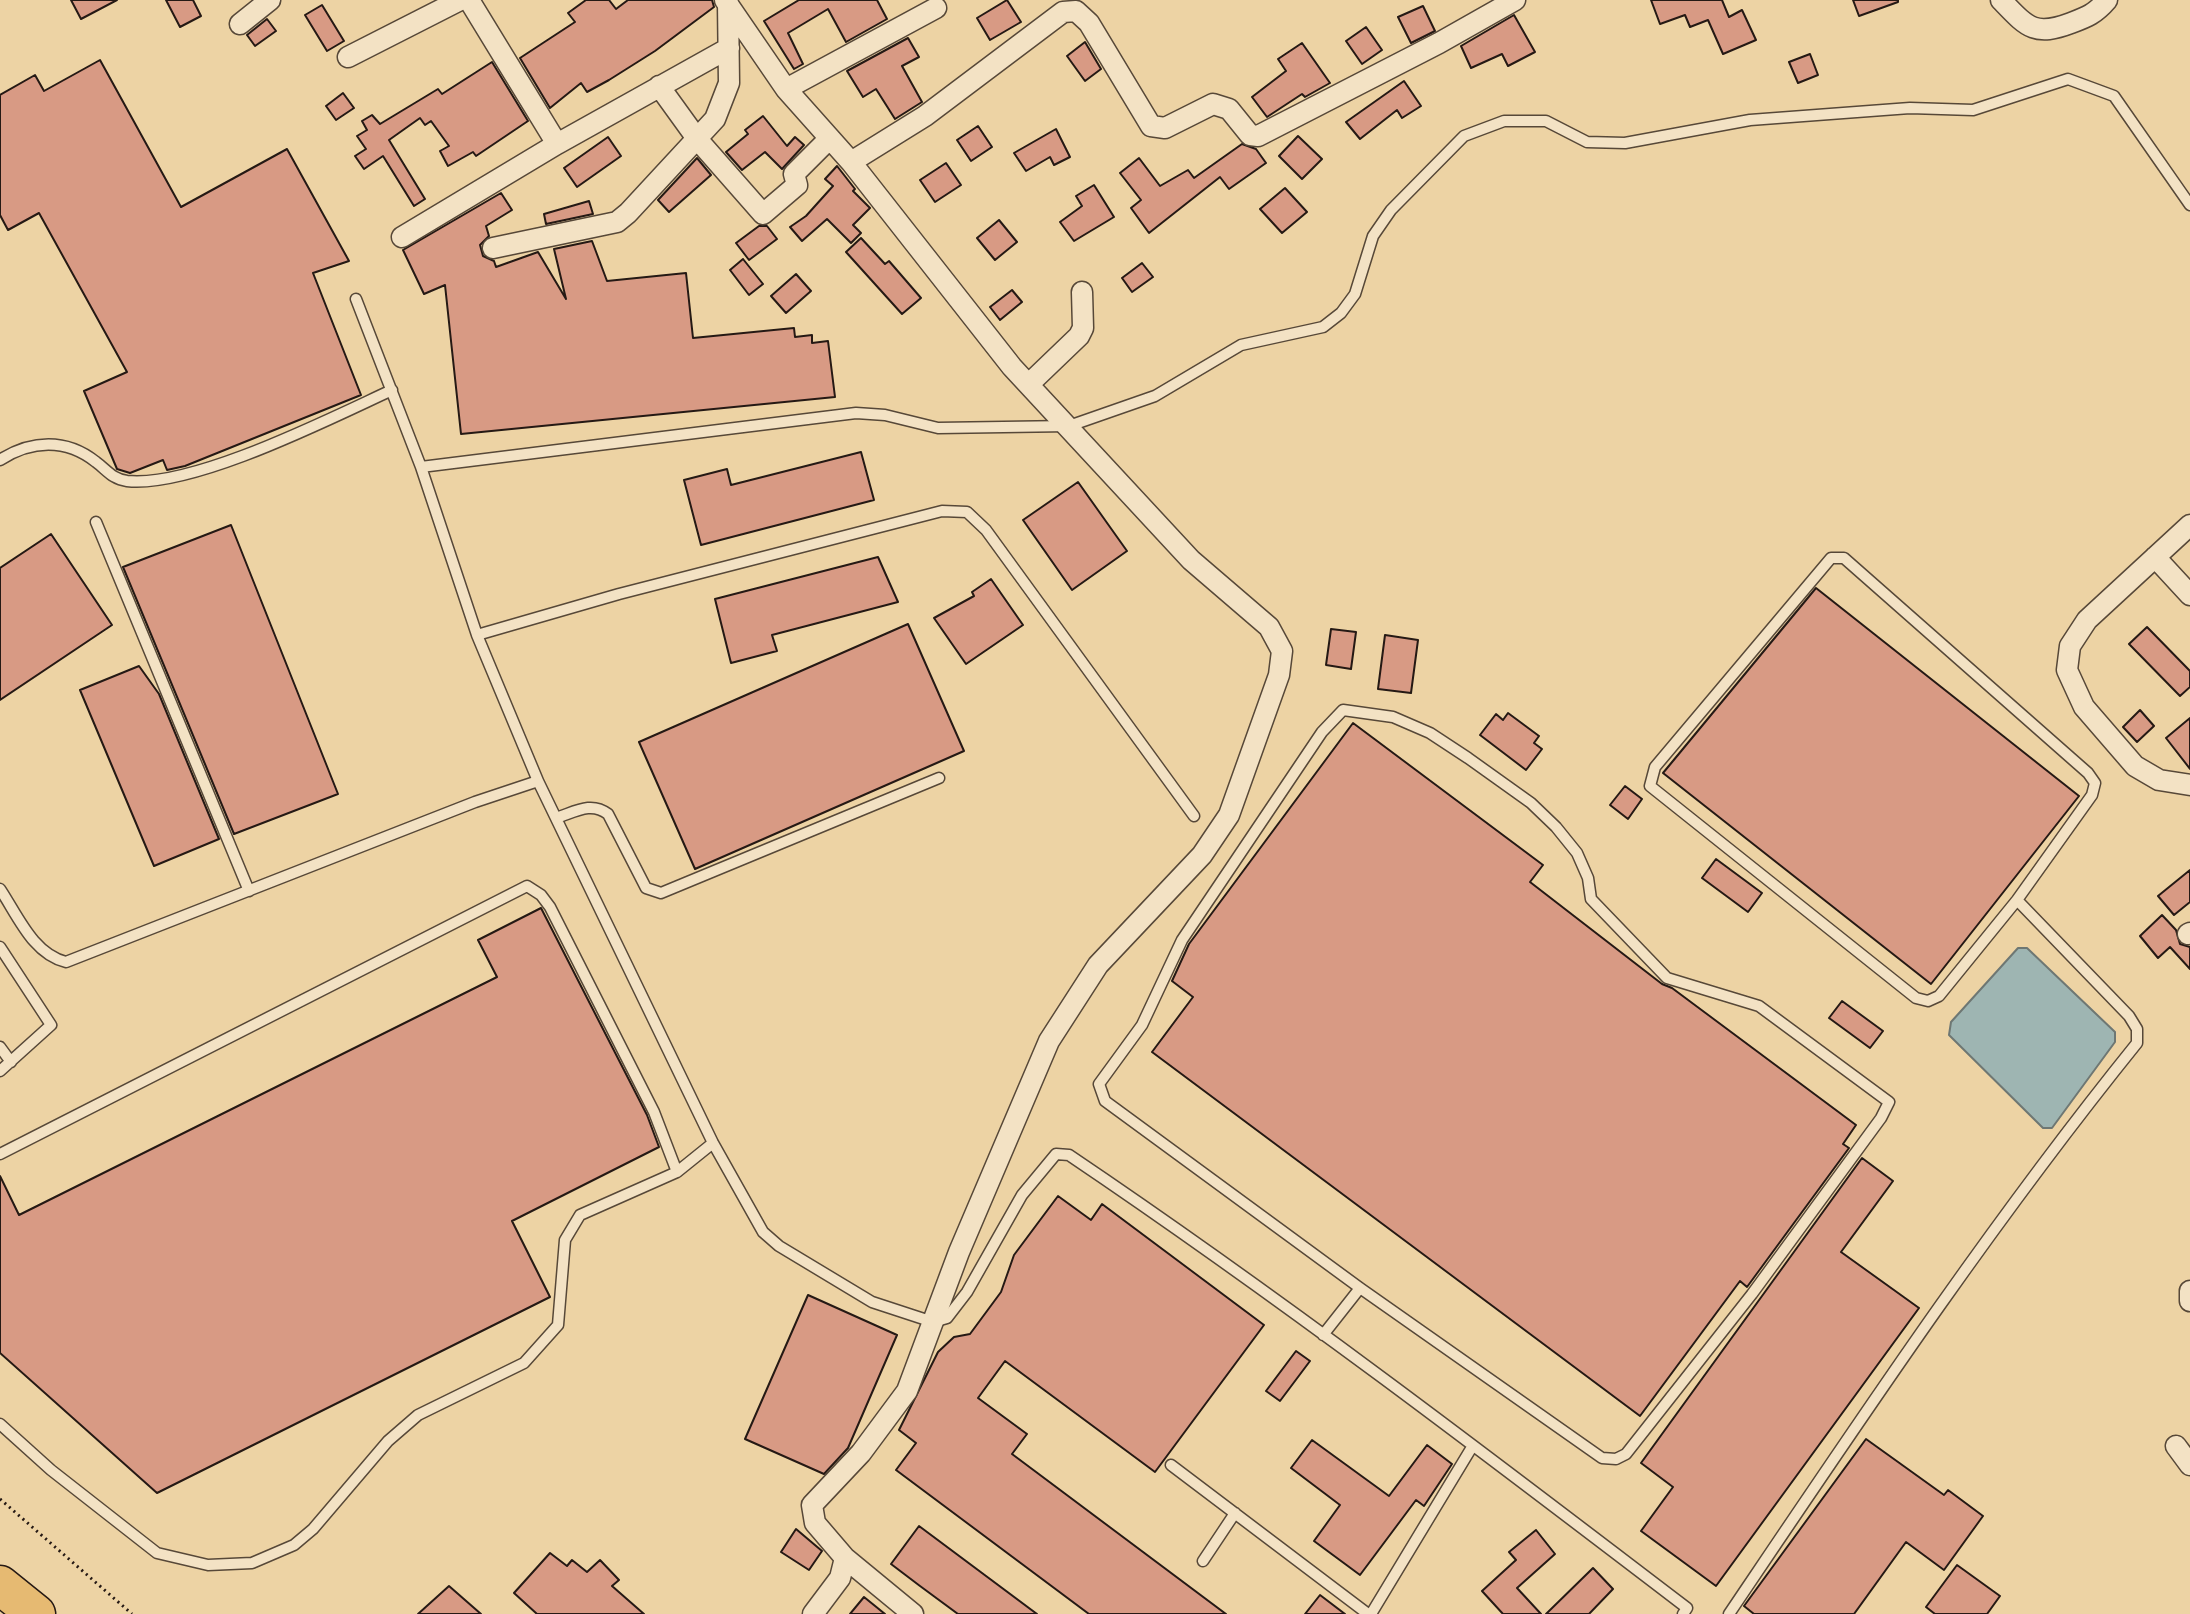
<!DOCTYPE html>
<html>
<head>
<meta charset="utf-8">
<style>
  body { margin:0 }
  canvas { display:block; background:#edd3a4 }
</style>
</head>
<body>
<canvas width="2190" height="1614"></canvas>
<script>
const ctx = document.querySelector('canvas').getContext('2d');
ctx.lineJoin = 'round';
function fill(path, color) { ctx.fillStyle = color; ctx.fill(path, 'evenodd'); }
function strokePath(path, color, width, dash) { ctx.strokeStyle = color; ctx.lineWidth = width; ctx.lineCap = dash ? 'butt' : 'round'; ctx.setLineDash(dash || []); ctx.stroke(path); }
const water = new Path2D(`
  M2018 948H2027L2115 1032V1042L2052 1128H2043L1949 1035 1951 1022Z`);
const building = new Path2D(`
  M71 0H117L81 19Z
  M166 0H193L201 16 180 27Z
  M586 0H609L616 9 628 0H712L714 7 655 51 609 80 587 92 581 83 550 108 520 58 575 22 568 13Z
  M799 0H877L887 19 846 42 828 9 788 33 803 64 794 69 764 21Z
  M1007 0 1021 22 990 40 977 18Z
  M1651 0H1722L1729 17 1742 10 1756 40 1723 54 1708 20 1690 27 1685 15 1660 24Z
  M1853 0H1898V2L1859 16Z
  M322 5 344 41 327 51 305 15Z
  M1423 6 1435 31 1411 43 1398 17Z
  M1514 15 1535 52 1508 66 1502 54 1471 68 1461 46Z
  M267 19 276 31 255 46 247 35Z
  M1366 27 1382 50 1362 64 1346 41Z
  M908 38 919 57 902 66 922 102 895 119 876 89 863 97 847 71Z
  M1085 42 1101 69 1085 81 1067 56Z
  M1302 43 1330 83 1305 97 1302 94 1267 117 1252 97 1286 71 1278 59Z
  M1810 54 1818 75 1798 83 1789 62Z
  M100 60 181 207 287 149 349 261 313 273 361 395 185 466 167 470 163 460 130 473 117 469 84 391 127 372 39 213 8 230 0 215V95L35 75 44 91Z
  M492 62 528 121 476 156 473 152 448 166 440 151 449 146 431 121 425 125 420 118 389 140 425 199 414 206 383 156 364 169 355 156 366 149 357 136 367 130 362 121 372 115 380 124 438 89 442 94Z
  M1404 81 1421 106 1402 118 1397 110 1360 139 1346 122Z
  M343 93 354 108 336 120 326 106Z
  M763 116 787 146 795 137 804 145 782 169 765 152 742 170 726 152 748 134 745 130Z
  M978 126 992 147 971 161 957 140Z
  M1056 129 1070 157 1054 165 1050 157 1026 171 1014 153Z
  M1298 136 1322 159 1302 179 1279 156Z
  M608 137 621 156 577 187 564 168Z
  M1242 144 1256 149 1266 163 1229 189 1220 177 1149 233 1131 208 1141 200 1120 173 1139 158 1160 186 1188 170 1194 178Z
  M697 158 711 175 669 212 658 200Z
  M946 163 961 185 935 202 920 180Z
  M837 166 855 189 853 191 870 208 853 225 861 233 851 243 827 219 802 241 790 227 806 216 833 186 825 179Z
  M1094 185 1114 217 1074 241 1060 222 1082 206 1076 196Z
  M1285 188 1307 212 1282 233 1260 209Z
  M501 193 512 210 486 226 489 236 480 245 483 256 494 261 496 267 538 252 566 299 554 249 592 241 607 281 686 273 693 338 794 328 795 337 812 335V343L828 341 835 397 461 434 445 285 424 294 403 250Z
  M589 201 593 214 546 224 544 214Z
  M999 220 1017 242 995 260 977 238Z
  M759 226H767L777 239 749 260 736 243Z
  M861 238 885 264 889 261 921 298 902 314 846 252Z
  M743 259 763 284 749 295 730 270Z
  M1142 263 1153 277 1132 292 1122 278Z
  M796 274 811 291 786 313 771 296Z
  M1012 290 1022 302 1000 320 990 307Z
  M861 452 874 500 701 545 684 480 727 469 731 485Z
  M1078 482 1127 551 1072 590 1023 520Z
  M231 525 338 794 234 834 123 567Z
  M51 534 112 625 0 700V568Z
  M878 557 898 602 772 635 777 651 731 663 715 599Z
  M991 579 1023 625 966 664 934 618 974 596 972 592Z
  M1816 588 2079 796 1931 984 1663 773Z
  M908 624 964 751 695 869 639 742Z
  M2147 627 2190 671V687L2180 696 2129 644Z
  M1331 629 1356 632 1351 669 1326 665Z
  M1385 635 1418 640 1411 693 1378 689Z
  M139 666 159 694 219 839 154 866 80 690Z
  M2140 710 2154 726 2137 742 2123 727Z
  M1508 713 1539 736 1534 743 1542 749 1526 770 1480 735 1496 714 1503 720Z
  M2190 718V769L2166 738Z
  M1353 723 1543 865 1530 882 1662 984 1672 988 1856 1125 1843 1144 1849 1148 1747 1287 1740 1281 1640 1416 1152 1052 1193 997 1172 981 1189 944Z
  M1625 786 1642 799 1628 819 1610 805Z
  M1716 859 1762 893 1748 912 1702 878Z
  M2190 870V902L2174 915 2158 896Z
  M541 908 647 1115 659 1147 512 1221 550 1297 157 1493 0 1353V1176L19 1215 497 977 478 940Z
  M2162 915 2176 930 2180 944 2190 947V969L2170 947 2158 958 2140 936Z
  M1842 1001 1883 1031 1870 1048 1829 1018Z
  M1862 1158 1893 1181 1841 1252 1919 1308 1716 1586 1641 1531 1673 1487 1641 1463Z
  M1058 1196 1091 1220 1102 1204 1264 1325 1155 1472 1005 1361 978 1398 1027 1434 1012 1454 1226 1614H1089L896 1470 916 1443 899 1430 938 1352 954 1337 970 1334 1001 1292 1014 1255Z
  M808 1295 897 1335 848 1448 824 1474 745 1439Z
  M1296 1351 1310 1361 1280 1401 1266 1391Z
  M1866 1439 1944 1495 1948 1490 1983 1516 1944 1570 1906 1542 1854 1614H1754L1744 1606Z
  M1312 1440 1389 1496 1427 1445 1452 1464 1424 1506 1416 1500 1360 1575 1314 1541 1340 1505 1291 1468Z
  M919 1526 1037 1614H958L920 1586 891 1564Z
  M796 1529 822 1551 809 1570 781 1552Z
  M1536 1530 1555 1554 1517 1588 1541 1614H1503L1482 1591 1516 1560 1509 1552Z
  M550 1553 567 1566 572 1560 587 1572 600 1560 619 1580 612 1586 644 1614H537L514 1593Z
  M1957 1565 2000 1596 1987 1614H1935L1926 1607Z
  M1593 1568 1613 1589 1589 1614H1546Z
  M449 1586 481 1614H418Z
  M1320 1595 1345 1614H1305Z
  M864 1597 885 1614H850Z`);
const path = new Path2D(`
  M0 1499 132 1614`);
const service = new Path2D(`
  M356 299 421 467 477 635 538 781
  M0 460C31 440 66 438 96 462 107 470 112 479 127 481 193 488 329 419 392 390
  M421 467 856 413 885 415 938 428 1069 426 1155 396 1241 345 1323 327 1341 313 1355 294 1373 236 1391 210 1464 136 1504 121H1546L1587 142 1625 143 1750 120 1910 108 1973 110 2068 79 2114 96 2190 205
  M96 522 249 891
  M1831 558H1844L2088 773 2095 783 2092 795 2017 900 1939 996 1928 1001 1916 998 1650 786 1655 767Z
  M477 635 619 594 942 511 967 512 986 530 1194 816
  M1343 710 1393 717 1430 733 1468 758 1531 803 1556 827 1577 853 1588 878 1591 899 1667 978 1759 1006 1889 1102 1881 1118 1752 1294 1626 1454 1616 1459 1602 1458 1360 1288 1105 1101 1099 1084 1142 1025 1182 940 1322 732Z
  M556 818C575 812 591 801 608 814L646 888 661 893 939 778
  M0 889C18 916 33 954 66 962L475 802 538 781 713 1143 763 1232 779 1246 872 1302 933 1322 947 1318 967 1292 1022 1195 1056 1154 1069 1155C1281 1298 1484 1453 1687 1608L1683 1614
  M0 947 51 1025 0 1071
  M0 1047 11 1062
  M0 1154 527 886 541 895 550 907 654 1112 677 1172 713 1143
  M1323 1335 1360 1288
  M0 1424 51 1470 157 1553 208 1565 252 1563 294 1545 313 1529 388 1441 418 1415 524 1363 558 1325 565 1240 580 1215 677 1172
  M1171 1465 1368 1614
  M1203 1561 1235 1513
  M1371 1614 1472 1447
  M1729 1614C1860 1420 1990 1225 2137 1043V1029L2129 1016 2017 900`);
const minor = new Path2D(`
  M469 0 557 144
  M725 0 786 89 851 162 1012 367 1191 560 1269 627 1282 651 1279 675 1229 815 1202 855 1098 965 1049 1041 959 1252 907 1391 861 1453 812 1505 815 1523 845 1558 840 1578 813 1614
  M2001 0C2027 27 2034 37 2071 23 2087 17 2095 14 2107 0
  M240 24 270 0
  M348 57 460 0
  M659 86 698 140 763 214 797 185 794 174 828 140
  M786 89 936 8
  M851 162 925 116 1063 12 1076 11 1089 23 1151 126 1165 128 1213 104 1229 109 1250 135 1258 136 1439 43 1515 0
  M402 237 557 144 729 48
  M493 248 617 222 628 213 715 119 729 83 728 3
  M1029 384 1079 336 1083 328 1082 292
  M2190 525 2087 620 2070 646 2067 670 2084 707 2135 766 2159 780 2190 785
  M2155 557 2190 595
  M2188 934 2190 933
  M2190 1291V1301
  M2176 1446 2190 1465
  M845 1558 913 1614`);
const motorway = new Path2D(`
  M0 1585 36 1614`);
fill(water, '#9eb5b2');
strokePath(water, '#6e7773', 2);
fill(building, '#d89a84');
strokePath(building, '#251914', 2);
strokePath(service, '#574838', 13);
strokePath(minor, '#574838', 23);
strokePath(motorway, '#251914', 41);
strokePath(path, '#251914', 3, [2, 4]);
strokePath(service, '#f3e2c4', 10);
strokePath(minor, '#f3e2c4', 20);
strokePath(motorway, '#e6ba72', 38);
</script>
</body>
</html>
